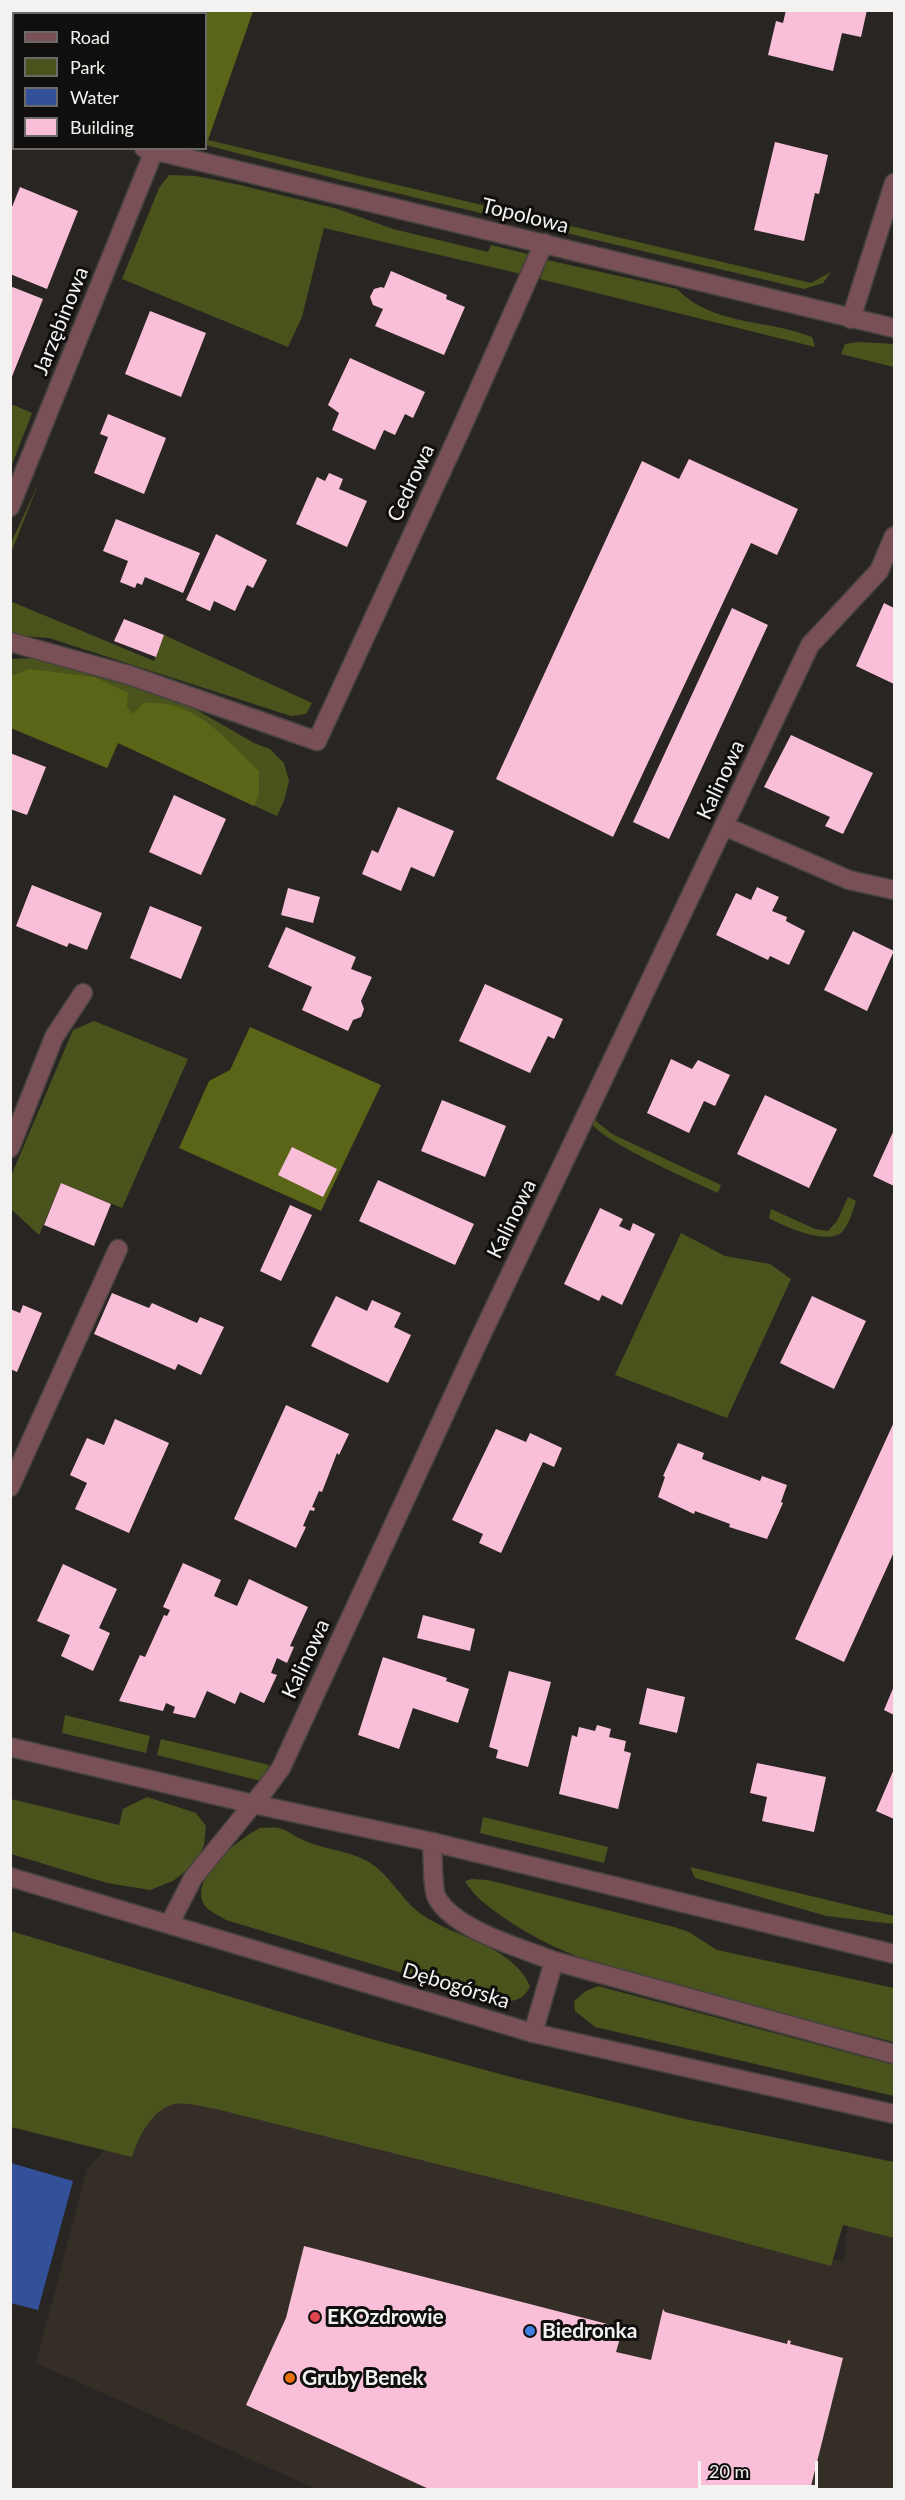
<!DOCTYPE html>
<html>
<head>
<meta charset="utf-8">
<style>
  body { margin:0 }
  #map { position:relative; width:905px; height:2500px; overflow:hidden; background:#282522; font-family:Lato,sans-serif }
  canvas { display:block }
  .frame { position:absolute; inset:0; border:12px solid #f4f2f0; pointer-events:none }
  .legend { position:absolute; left:12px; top:12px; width:195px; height:138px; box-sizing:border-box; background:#100f0d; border:2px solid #6b6a68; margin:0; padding:8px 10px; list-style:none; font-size:18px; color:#f4f2f0 }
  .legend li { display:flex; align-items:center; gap:12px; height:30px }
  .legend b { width:30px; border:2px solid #6b6a68 }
  .scale { position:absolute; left:698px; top:2461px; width:120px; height:27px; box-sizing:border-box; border:3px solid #f4f2f0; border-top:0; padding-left:8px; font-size:18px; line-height:21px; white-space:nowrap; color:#f4f2f0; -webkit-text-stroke:4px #100f0d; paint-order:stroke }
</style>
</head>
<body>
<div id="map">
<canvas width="905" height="2500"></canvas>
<div class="frame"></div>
<ul class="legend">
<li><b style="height:8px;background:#795055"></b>Road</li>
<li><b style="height:16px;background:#4b531d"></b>Park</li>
<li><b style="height:16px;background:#325199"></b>Water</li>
<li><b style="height:16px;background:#fabfd8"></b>Building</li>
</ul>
<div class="scale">20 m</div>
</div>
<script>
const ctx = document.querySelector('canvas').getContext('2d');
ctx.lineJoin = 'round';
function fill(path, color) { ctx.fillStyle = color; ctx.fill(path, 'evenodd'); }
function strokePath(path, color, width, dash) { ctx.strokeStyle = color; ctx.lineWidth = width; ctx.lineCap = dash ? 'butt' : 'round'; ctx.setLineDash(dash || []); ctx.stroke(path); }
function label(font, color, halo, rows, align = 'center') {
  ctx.font = font + ' Lato,sans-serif'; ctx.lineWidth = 6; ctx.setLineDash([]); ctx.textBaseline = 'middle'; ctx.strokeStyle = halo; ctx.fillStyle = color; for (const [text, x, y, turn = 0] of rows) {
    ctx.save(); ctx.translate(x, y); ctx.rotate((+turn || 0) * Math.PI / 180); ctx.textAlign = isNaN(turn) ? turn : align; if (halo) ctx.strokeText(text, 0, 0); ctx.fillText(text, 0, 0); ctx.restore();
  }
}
const built = new Path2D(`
  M166 2083 844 2262 853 2171 894 2183V2489H316L36 2363 87 2169Z`);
const green = new Path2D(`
  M11 11H253L208 140 811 283 831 272 823 283 804 289 345 181 206 145V14H14L13 100 11 99Z
  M169 175 196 176 240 185 338 209 393 229 488 252 491 245 528 254 521 274 324 228 302 317 288 347 122 279 159 188Z
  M547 260 677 289C713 326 767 319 812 337L815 347 540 279Z
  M859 342 894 344V367L841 354 845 344Z
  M11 404 32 413 11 467Z
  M39 482 11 553V543Z
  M10 601 154 661 164 635 312 703 306 714 291 716 49 638 11 635Z
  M41 658 87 671 188 705 254 743 270 749 284 763 289 781 284 801 277 816 118 743 107 768 11 728 10 659Z
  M94 1021 188 1059 122 1208 61 1183 39 1235 11 1209V1176L73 1030Z
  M599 1104 596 1121 612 1134 721 1185 718 1193C695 1182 598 1140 591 1122Z
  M848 1197 856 1201C853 1210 849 1225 842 1232 827 1246 783 1226 769 1218L771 1209 815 1229 828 1231 837 1221Z
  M681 1233 725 1256 770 1264 791 1279 727 1418 615 1375Z
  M65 1715 150 1736 146 1753 62 1733Z
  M161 1739 269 1765 267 1773 261 1781 157 1755Z
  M147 1797 196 1813 206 1826 204 1845 197 1862 173 1881 150 1890 107 1883 11 1854V1799L119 1825 123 1809Z
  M483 1817 608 1847 604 1863 480 1833Z
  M260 1828C266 1828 273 1827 279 1828 288 1830 295 1837 303 1840 324 1850 349 1850 369 1862 389 1874 401 1899 421 1914 456 1939 511 1944 530 1986 524 2001 513 2001 498 2002L226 1920C220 1916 210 1912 206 1907 185 1880 240 1838 260 1828Z
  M690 1867 894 1916V1924L826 1916 695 1878Z
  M472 1879 488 1880 674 1927 689 1932 717 1950 894 1988V2042C841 2029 788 2015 735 2002 654 1981 569 1965 500 1915 486 1905 474 1896 465 1881Z
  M11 1931 368 2038 511 2077 685 2119 894 2162V2238L843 2225 831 2266 626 2211 216 2109C204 2107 186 2102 174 2104 151 2110 138 2138 132 2157L11 2127Z
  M598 1986 894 2065V2096L595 2027 575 2011 574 2001 586 1991Z`);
const forest = new Path2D(`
  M48 11H253L208 139H206V14H48Z
  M29 669 94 677 128 693 127 707 133 714 143 703C197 699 223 738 259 771V794L254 806 118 743 107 768 11 728V676Z
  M250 1027 381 1085 321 1211 179 1148 209 1081 230 1070Z`);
const water = new Path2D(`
  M11 2163 73 2181 38 2310 11 2303Z`);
const building = new Path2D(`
  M786 10H867L861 37 842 33 833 71 768 55 776 21 783 23Z
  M775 142 828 155 819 194 815 193 804 241 754 230Z
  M20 187 78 211 47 289 10 274V212Z
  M391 271 447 295 446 299 465 307 444 355 375 326 383 309 373 305 370 297 374 289 381 287 384 288Z
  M10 286 43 299 11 379H10Z
  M150 311 206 333 181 397 125 374Z
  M350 358 425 392 413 418 405 414 395 435 384 430 375 450 332 430 339 413 328 405Z
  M108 414 166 438 144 494 94 473 108 437 100 434Z
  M689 459 798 509 777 555 751 543 613 837 496 779 642 461 679 479Z
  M329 473 343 479 339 489 367 501 347 547 296 524 317 477 325 481Z
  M116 519 200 553 183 593 145 577 142 585 137 583 135 588 120 582 128 561 103 551Z
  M216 534 267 560 253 588 247 585 235 611 214 601 210 611 186 600Z
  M884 603 894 608V684L856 666Z
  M732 608 768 625 669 839 633 822Z
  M124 619 164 635 156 657 114 641Z
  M791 735 873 773 843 834 825 826 830 817 764 787Z
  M10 753 46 767 27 815 10 809Z
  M174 795 226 819 201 875 149 852Z
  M398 807 454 831 434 877 411 867 401 891 362 874 372 850 378 853Z
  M32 885 102 913 87 950 69 943 67 947 16 926Z
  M757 887 779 897 772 911 787 917 786 921 805 931 789 965 770 956 768 960 716 935 736 893 751 900Z
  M288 888 320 897 313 923 281 915Z
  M150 906 202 927 181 979 130 958Z
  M286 927 356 957 351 969 372 977 361 1001 364 1009 361 1017 353 1020 348 1031 302 1010 312 987 268 967Z
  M853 931 894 951 867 1011 824 990Z
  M485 984 563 1019 554 1039 548 1036 530 1073 459 1041Z
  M671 1059 692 1069 698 1060 730 1075 715 1106 704 1101 689 1133 647 1113Z
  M765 1095 837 1129 809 1188 737 1154Z
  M442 1100 506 1126 485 1177 421 1151Z
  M894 1130V1186L873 1176Z
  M292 1147 337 1169 323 1197 278 1175Z
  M378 1180 474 1224 455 1265 359 1221Z
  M61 1183 111 1204 94 1246 44 1225Z
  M290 1205 312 1215 281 1281 260 1271Z
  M600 1208 623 1219 619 1226 630 1231 633 1223 655 1234 622 1305 602 1295 599 1301 564 1284Z
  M112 1293 149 1308 152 1303 197 1323 200 1317 224 1327 201 1375 178 1364 175 1370 94 1334Z
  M336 1296 367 1311 372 1300 401 1313 394 1327 411 1335 388 1383 311 1346Z
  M812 1296 866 1321 834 1389 780 1363Z
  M23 1305 42 1313 17 1372 10 1369V1309L20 1313Z
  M286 1405 349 1434 339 1455 337 1453 322 1492 319 1491 312 1507 315 1508 314 1511 310 1510 303 1526 306 1527 296 1548 234 1519Z
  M115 1419 169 1443 129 1533 75 1509 87 1483 70 1475 87 1438 104 1445Z
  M894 1422V1552L844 1662 795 1639Z
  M496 1429 526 1442 530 1433 562 1448 554 1467 543 1462 501 1553 479 1543 483 1534 452 1520Z
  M678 1443 704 1453 702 1459 760 1481 762 1476 787 1485 781 1502 783 1503 767 1539 729 1527 730 1524 695 1511 694 1514 658 1497 665 1477 663 1476Z
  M183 1563 221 1580 214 1596 237 1606 249 1579 308 1607 290 1646 294 1647 287 1663 277 1658 271 1673 277 1675 264 1703 240 1692 235 1704 207 1691 195 1718 173 1713 175 1707 166 1703 163 1711 119 1701 140 1655 145 1657 164 1615 167 1616 170 1610 163 1607Z
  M63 1564 117 1589 99 1628 110 1633 93 1671 61 1656 70 1635 37 1621Z
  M423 1615 475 1629 470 1651 417 1638Z
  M383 1657 447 1678 446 1681 469 1689 458 1723 413 1708 399 1749 358 1735Z
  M509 1671 551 1682 528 1767 496 1758 498 1750 489 1747Z
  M894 1686V1715L884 1710Z
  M647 1688 685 1697 677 1733 639 1724Z
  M597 1725 611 1729 609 1737 626 1741 624 1751 631 1753 618 1809 559 1794 572 1735 577 1737 579 1727 595 1731Z
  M757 1763 826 1777 814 1832 762 1821 767 1797 750 1793Z
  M894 1769V1819L876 1811Z
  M304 2246 623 2328 616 2352 651 2360 663 2309 665 2312 787 2344 788 2340 791 2341 790 2344 843 2358 810 2490H431L246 2405 286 2318Z`);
const service = new Path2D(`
  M851 319 894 183
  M10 642 129 675 317 741
  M724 826 849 880 894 890
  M10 1148 54 1037 83 993
  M10 1487 118 1249
  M432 1842C433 1854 432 1888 437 1898 455 1930 521 1948 554 1961L894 2054
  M533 2033 554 1961`);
const minor = new Path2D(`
  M10 117 14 118
  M144 148 894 328
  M10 507 154 151
  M317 741 462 427 544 243
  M10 1747 253 1804 432 1842 894 1954
  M170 1923 193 1878 267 1787 281 1768 479 1340 810 645 879 571 894 536`);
const tertiary = new Path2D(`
  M10 1877 533 2033 894 2114`);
const markers = [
  [315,2317,6,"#e0444e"],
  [530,2331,6,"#3f7fe0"],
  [290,2378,6,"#e8710a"]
];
const streetNames = [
  ["Topolowa",525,216,14],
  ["Jarzębinowa",61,321,-68],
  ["Cedrowa",411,483,-65],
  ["Kalinowa",721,780,-65],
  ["Kalinowa",512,1219,-64],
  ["Kalinowa",306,1659,-65],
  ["Dębogórska",456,1986,17]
];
const poiNames = [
  ["EKOzdrowie",327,2317],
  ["Biedronka",542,2331],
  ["Gruby Benek",302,2378]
];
fill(built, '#352e27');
fill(green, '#4b531d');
fill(forest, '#5a6517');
fill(water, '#325199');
fill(building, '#fabfd8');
strokePath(service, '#45423f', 21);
strokePath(minor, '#45423f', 21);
strokePath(tertiary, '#45423f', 21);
strokePath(service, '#795055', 18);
strokePath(minor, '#795055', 18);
strokePath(tertiary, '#795055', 18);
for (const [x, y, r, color] of markers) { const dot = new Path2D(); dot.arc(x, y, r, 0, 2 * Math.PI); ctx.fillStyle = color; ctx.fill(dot); strokePath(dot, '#100f0d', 2); }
label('21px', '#f4f2f0', '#100f0d', streetNames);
label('bold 21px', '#f4f2f0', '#100f0d', poiNames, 'left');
</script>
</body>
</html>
